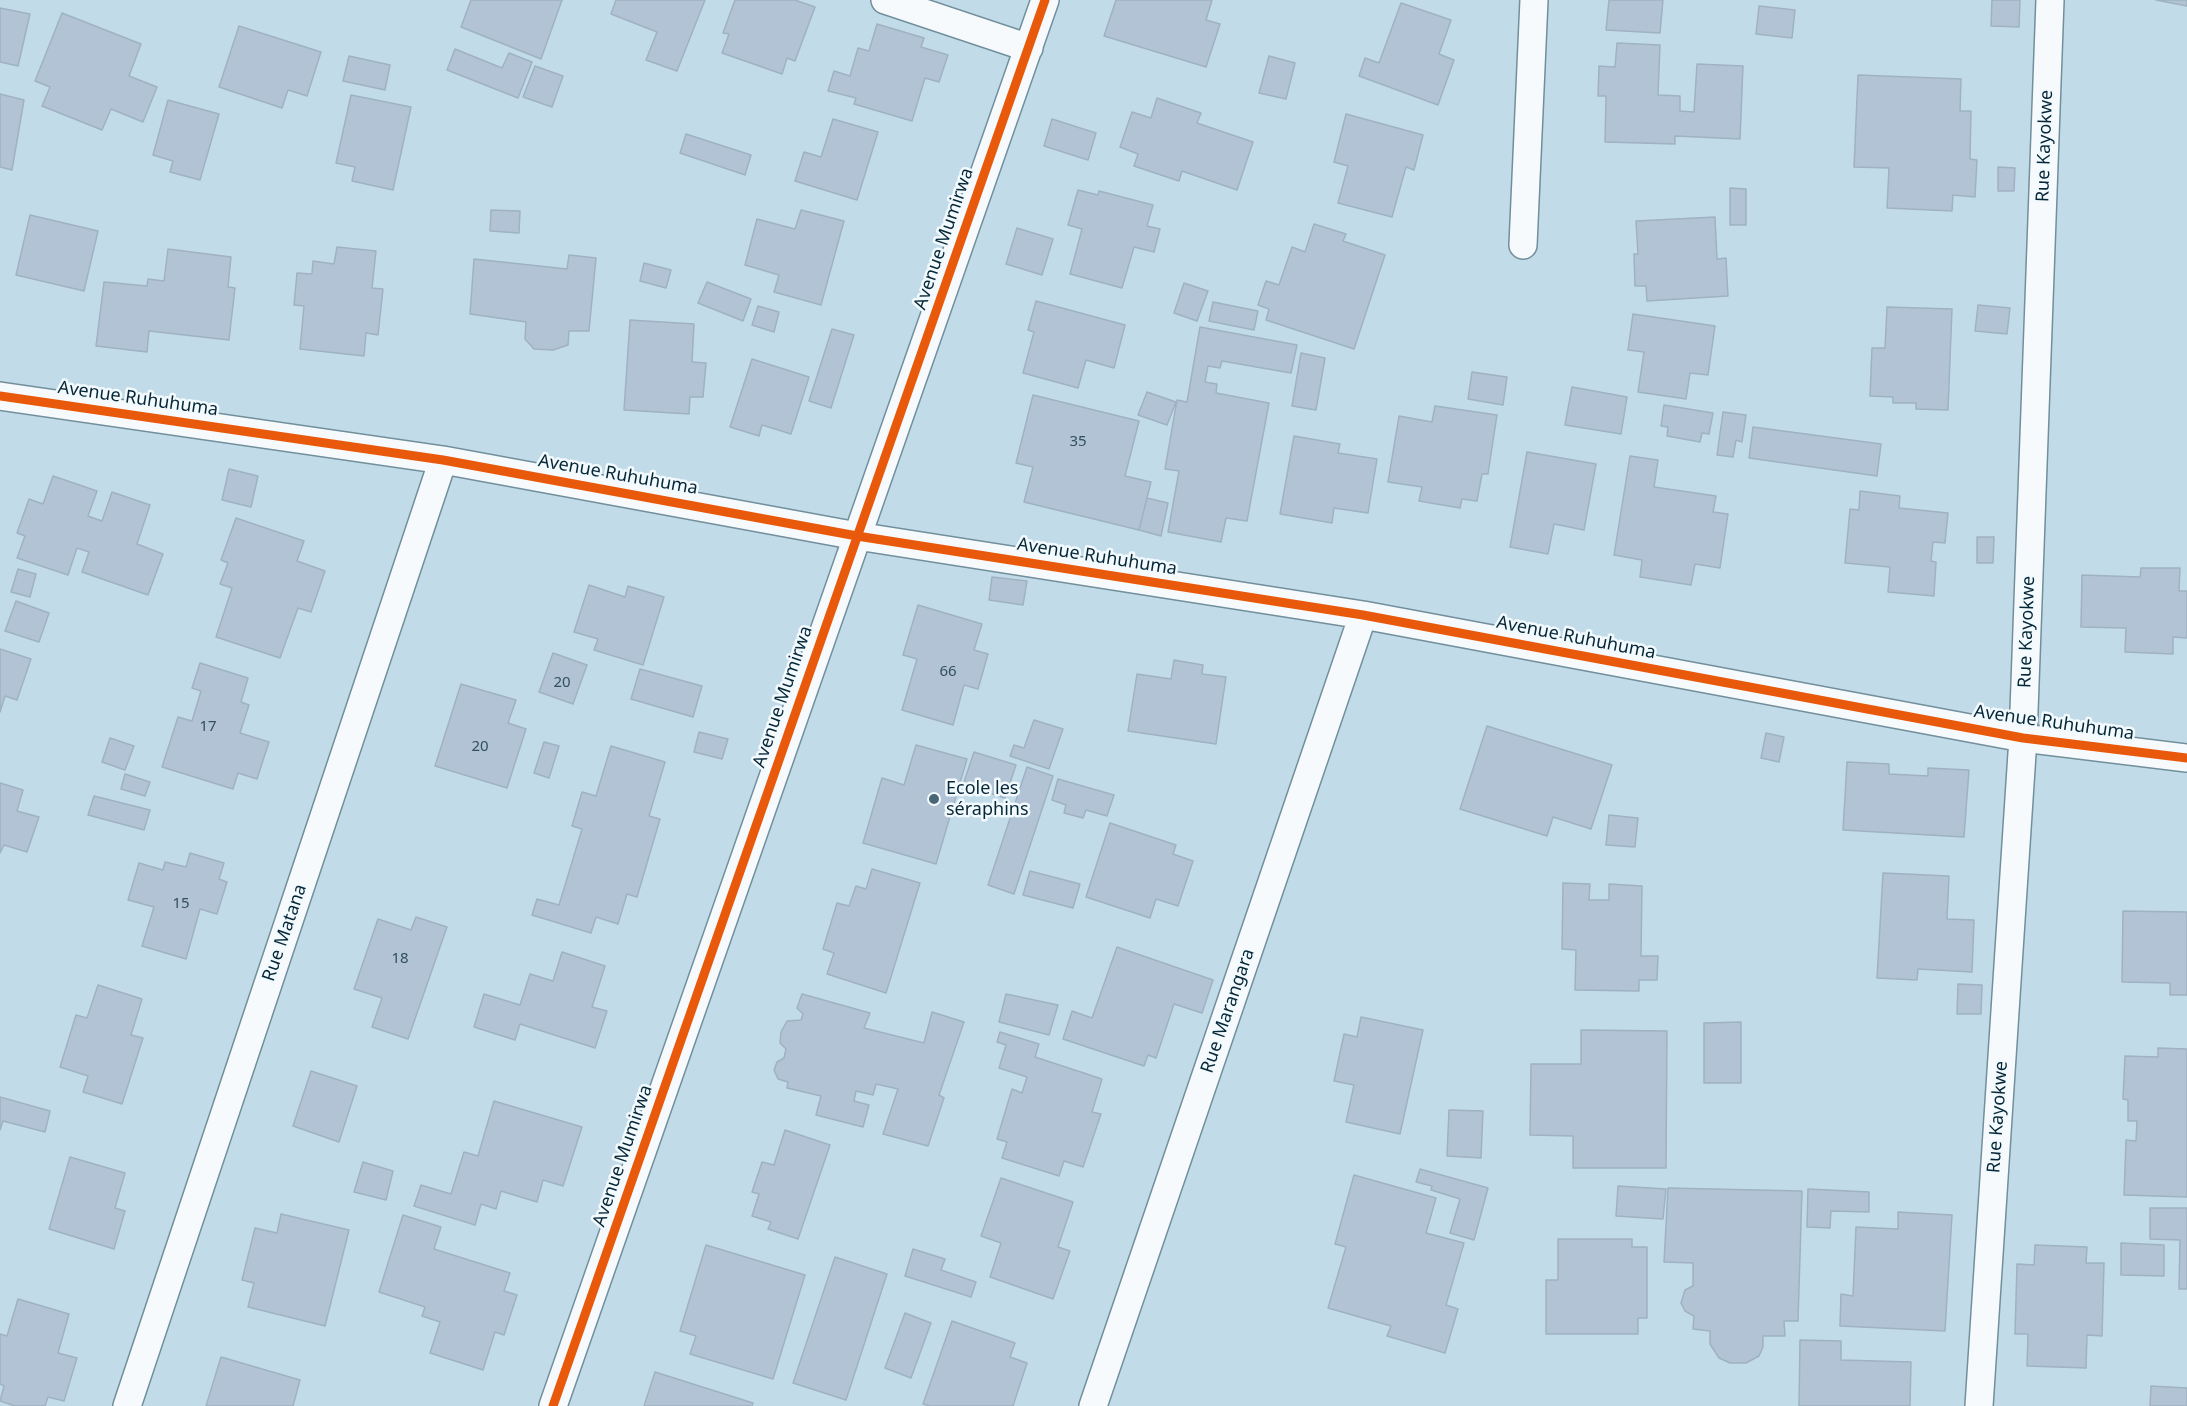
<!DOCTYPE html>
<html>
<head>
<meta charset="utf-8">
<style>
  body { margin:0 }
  canvas { display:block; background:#c2dbe9 }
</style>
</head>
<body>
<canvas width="2187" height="1406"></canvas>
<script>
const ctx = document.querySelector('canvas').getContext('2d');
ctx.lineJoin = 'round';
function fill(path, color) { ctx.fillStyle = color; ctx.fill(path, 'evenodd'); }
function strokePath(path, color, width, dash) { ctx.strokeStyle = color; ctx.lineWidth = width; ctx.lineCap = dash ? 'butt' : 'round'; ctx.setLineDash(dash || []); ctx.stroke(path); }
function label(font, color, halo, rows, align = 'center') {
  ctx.font = font + ' "Noto Sans",sans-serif'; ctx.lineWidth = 5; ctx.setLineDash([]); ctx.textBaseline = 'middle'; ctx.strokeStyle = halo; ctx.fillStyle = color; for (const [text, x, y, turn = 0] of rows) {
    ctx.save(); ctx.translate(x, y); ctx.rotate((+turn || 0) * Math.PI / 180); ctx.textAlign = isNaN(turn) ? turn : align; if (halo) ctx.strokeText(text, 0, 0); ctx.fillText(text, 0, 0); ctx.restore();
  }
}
const building = new Path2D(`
  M471 0H562L541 59 461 27Z
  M616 0H705L677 71 646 60 657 32 611 14Z
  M735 0H795L815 7 795 61 787 58 782 74 722 53 729 34 723 33Z
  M1116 0H1212L1206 20 1220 24 1206 67 1104 36Z
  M1609 0H1663L1660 33 1606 30Z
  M1992 0H2020L2019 27 1991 26Z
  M2156 0H2187V6Z
  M1401 3 1451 20 1439 54 1454 60 1438 105 1359 76 1365 58 1379 63Z
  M1759 6 1795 10 1792 38 1756 34Z
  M0 8 30 14 18 66 0 62Z
  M62 13 141 44 129 76 157 87 143 122 111 109 102 130 42 106 50 87 35 81Z
  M877 24 924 38 921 47 948 55 939 82 925 78 912 121 854 104 856 98 828 91 834 71 850 76 858 48 869 51Z
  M239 26 321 52 307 96 288 90 282 108 219 87Z
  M1617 43 1660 45 1658 95 1680 96V111L1694 112 1697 64 1743 66 1740 139 1675 136V144L1605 142 1606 96H1598L1599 66 1615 67Z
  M455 49 502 68 509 53 532 62 518 98 447 70Z
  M349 56 390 65 385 90 343 81Z
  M1269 56 1295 63 1286 99 1259 93Z
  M535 66 563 76 552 107 523 97Z
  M1858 75 1961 79 1960 111H1971L1970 159 1977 160 1975 197 1953 195 1952 211 1887 208 1889 168 1854 167Z
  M0 94 24 100 12 170 0 167Z
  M351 95 411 107 393 190 352 181 355 167 336 163Z
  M1157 98 1201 113 1197 123 1253 142 1237 190 1182 171 1179 181 1134 166 1138 154 1120 147 1132 112 1151 118Z
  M168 100 219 114 200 180 170 172 173 161 153 155Z
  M1346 114 1423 135 1414 170 1406 167 1392 217 1338 203 1348 166 1334 162Z
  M833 119 878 132 857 200 795 181 804 152 821 157Z
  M1052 119 1096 133 1088 160 1044 146Z
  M686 134 751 155 745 175 680 153Z
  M1998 167 2015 168 2014 191H1998Z
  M1730 188 1746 189V225H1730Z
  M1078 190 1098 195 1099 191 1153 205 1147 226 1160 229 1154 252 1134 247 1122 288 1070 274 1082 229 1068 225Z
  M491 210 520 211 519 233 490 231Z
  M801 210 844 221 821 305 774 292 779 275 745 265 757 219 795 229Z
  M30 215 98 231 84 291 16 275Z
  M1715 217 1717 259 1726 258 1728 296 1647 301 1646 286H1635L1634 254H1638L1636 221Z
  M1314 224 1346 234 1343 241 1385 255 1354 349 1266 320 1269 309 1258 305 1266 281 1279 285 1292 247 1305 252Z
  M1017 228 1053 239 1042 275 1006 264Z
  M337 247 376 251 372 288 383 289 378 335 366 333 364 356 300 349 304 306 294 305 297 273 312 274 313 261 334 264Z
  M168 249 231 257 228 287 235 288 229 340 149 331 147 352 96 346 104 282 147 286 148 279 164 281Z
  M569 255 596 258 589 331H569L568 345 553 350 534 349 525 339 526 322 470 314 474 259 567 269Z
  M644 263 671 270 666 288 640 281Z
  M707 282 751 299 743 321 698 303Z
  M1184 283 1208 291 1197 321 1174 313Z
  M1036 301 1125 325 1114 368 1086 360 1078 388 1023 373 1034 332 1028 330Z
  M1213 302 1258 311 1254 330 1209 321Z
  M1978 305 2010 308 2007 334 1975 331Z
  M758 306 779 312 774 332 752 325Z
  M1887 307 1952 309 1948 410 1916 409V403H1893V397L1870 396 1872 348H1885Z
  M1633 314 1715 326 1708 375 1690 373 1686 399 1638 392 1644 352 1628 350Z
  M630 320 694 324 692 362 706 363 703 397H690L689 414 624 410Z
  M1200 327 1297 345 1291 373 1222 361 1220 368 1208 366 1205 382 1217 384 1216 393 1269 403 1247 521 1226 518 1221 542 1168 532 1179 471 1165 469 1177 400 1187 402Z
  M832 329 854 335 831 408 809 401Z
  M1301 353 1325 358 1316 410 1292 406Z
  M752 359 809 377 791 434 762 425 759 436 730 427Z
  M1472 372 1507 377 1503 405 1468 399Z
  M1572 387 1627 397 1621 434 1565 425Z
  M1147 392 1176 402 1167 425 1138 415Z
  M1033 395 1139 421 1125 476 1151 482 1139 530 1024 502 1033 467 1016 463Z
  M1664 405 1713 413 1709 434 1702 433 1700 442 1667 436 1668 427 1661 426Z
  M1435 406 1497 415 1488 474H1482L1477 501 1462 499 1460 508 1419 501 1422 487 1388 482 1399 416 1432 422Z
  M1723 412 1746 415 1742 442 1736 440 1733 457 1717 455Z
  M1753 427 1881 444 1877 476 1749 458Z
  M1294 436 1340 444 1338 453 1377 459 1368 513 1334 508 1332 523 1280 514Z
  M1527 452 1596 464 1584 530 1554 524 1548 554 1510 547Z
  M1630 456 1658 460 1654 487 1716 496 1713 512 1728 514 1720 568 1695 564 1691 585 1640 577 1642 560 1614 555Z
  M229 469 258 476 251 507 222 500Z
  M53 476 97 491 88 516 102 521 112 492 150 505 137 544 163 554 148 595 82 572 89 552 77 548 68 575 17 558 25 536 17 533 29 499 43 504Z
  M1860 491 1900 496 1899 508 1948 513 1945 543 1933 542 1931 561 1936 562 1934 596 1888 592 1890 567 1845 563 1850 509 1859 510Z
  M1147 498 1168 503 1161 536 1139 530Z
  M236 518 304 541 297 561 325 571 311 612 298 608 280 658 216 637 232 588 220 584 228 563 221 560Z
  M1977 537H1994L1993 563H1977Z
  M2141 568H2180L2179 591H2187V638L2173 637V654L2125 652 2126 628 2081 627 2082 575 2140 577Z
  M18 569 36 574 30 597 11 592Z
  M992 577 1027 581 1023 605 989 600Z
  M589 585 625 597 628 586 664 597 643 665 594 650 598 639 574 632Z
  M16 601 49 613 39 642 5 631Z
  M918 605 982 624 974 650 988 654 978 689 964 685 953 725 902 710 917 659 903 655Z
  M0 649 31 659 17 700 5 696 0 712Z
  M553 653 587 665 573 704 539 692Z
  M1174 660 1203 665 1202 674 1226 677 1216 744 1128 731 1137 674 1171 679Z
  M200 663 248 678 241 702 249 705 240 733 269 742 257 779 238 773 233 789 162 767 178 717 192 721 201 691 192 688Z
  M640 669 702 686 693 717 631 699Z
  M461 684 516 700 508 723 526 729 507 788 435 766Z
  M1034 720 1063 729 1049 769 1010 756 1014 745 1024 748Z
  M1487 726 1612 765 1591 829 1553 817 1547 836 1460 809Z
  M699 732 728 739 722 759 694 752Z
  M1766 733 1784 737 1779 762 1761 758Z
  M110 738 134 746 125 770 102 762Z
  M544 742 559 746 549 778 534 773Z
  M916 745 967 759 936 864 863 843 882 778 904 785Z
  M611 746 665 762 649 816 660 819 637 897 627 894 618 924 596 917 591 933 532 915 537 899 559 905 582 829 572 826 582 792 596 796Z
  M974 752 1016 765 1005 798 963 785Z
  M1847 762 1889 764V774L1928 776V768L1969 770 1964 837 1843 830Z
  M1027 767 1053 776 1014 894 988 885Z
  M125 774 150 782 145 796 121 789Z
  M1058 779 1114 795 1107 816 1086 810 1083 818 1064 813 1066 805 1052 800Z
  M0 783 23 790 17 811 39 817 27 852 4 845 0 853Z
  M94 796 150 810 144 830 88 815Z
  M1609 815 1638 818 1635 847 1606 845Z
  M1110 823 1176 845 1173 854 1193 861 1178 906 1156 899 1150 918 1086 897Z
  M190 853 224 863 219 879 227 882 217 914 200 909 186 959 142 946 154 907 128 900 139 863 163 870 165 862 186 867Z
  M872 869 920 883 886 993 827 974 834 953 823 949 837 903 849 906 856 886 866 889Z
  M1030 871 1080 884 1073 908 1023 895Z
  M1883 873 1949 876 1947 919 1974 920 1972 972 1918 969 1917 980 1877 978Z
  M1563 883 1590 884 1589 900H1609V884L1642 886 1641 956H1658L1657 980H1639V991L1575 990 1576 950 1562 949Z
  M2123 911 2187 912V995H2170V983L2122 982Z
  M416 917 447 927 408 1039 372 1027 382 998 354 989 378 919 411 930Z
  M1117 947 1213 980 1202 1013 1174 1004 1156 1058 1148 1055 1144 1066 1063 1039 1072 1011 1092 1018Z
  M562 952 605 966 592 1007 607 1011 595 1048 520 1024 515 1040 474 1027 484 994 520 1005 530 974 553 981Z
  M1958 984 1982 985 1981 1014H1957Z
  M98 985 142 999 131 1035 143 1038 122 1104 83 1092 88 1076 60 1067 76 1015 87 1018Z
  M802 994 870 1013 864 1028 924 1043 932 1012 964 1022 939 1095 944 1098 928 1146 883 1134 898 1089 876 1084 873 1095 856 1091 854 1101 869 1105 863 1127 816 1115 821 1096 787 1088 788 1082 778 1079 774 1070 777 1062 784 1058 786 1049 780 1043 781 1032 787 1021 801 1020 803 1014 797 1008Z
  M1006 994 1058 1005 1049 1035 999 1022Z
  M1361 1017 1423 1030 1400 1134 1346 1122 1354 1085 1334 1081 1344 1034 1357 1037Z
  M1741 1022V1083H1704V1023Z
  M1581 1030 1667 1031 1666 1168H1573V1136L1530 1135 1531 1064H1581Z
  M1000 1032 1039 1044 1035 1057 1102 1079 1092 1112 1101 1114 1083 1167 1064 1161 1059 1176 1002 1158 1007 1142 997 1139 1012 1089 1022 1093 1027 1077 999 1068 1006 1045 997 1042Z
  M2158 1048 2187 1049V1197L2124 1195 2126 1140 2136 1141 2137 1121H2128V1100L2123 1099 2125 1056 2158 1057Z
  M311 1071 357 1086 339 1142 293 1126Z
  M0 1097 50 1111 45 1132 3 1121 0 1130Z
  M494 1101 582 1127 563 1186 543 1180 537 1202 501 1191 496 1209 481 1204 475 1225 414 1206 421 1185 451 1194 464 1152 478 1156Z
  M1449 1110 1483 1111 1481 1158 1447 1156Z
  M785 1130 830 1145 798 1239 768 1229 771 1222 752 1216 759 1194 752 1192 762 1162 774 1165Z
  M70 1157 125 1173 115 1208 125 1211 114 1249 49 1229Z
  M363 1162 393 1171 386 1200 354 1192Z
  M1420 1169 1488 1188 1474 1240 1450 1233 1460 1199 1431 1190 1432 1186 1416 1182Z
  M1354 1175 1436 1198 1426 1233 1464 1243 1446 1305 1458 1309 1445 1353 1387 1336 1391 1326 1328 1308 1346 1247 1335 1244Z
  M1001 1178 1073 1202 1058 1247 1070 1251 1053 1299 990 1277 1001 1243 981 1236Z
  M1618 1186 1666 1189 1663 1219 1616 1216Z
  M1668 1188 1802 1191 1798 1321H1784L1785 1336H1763V1347L1759 1356 1746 1363H1730L1719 1358 1710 1344V1331L1693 1329 1694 1316 1685 1311 1681 1303 1685 1290 1693 1286V1263L1664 1262Z
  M1808 1189 1869 1192V1212L1831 1211 1830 1228 1807 1227Z
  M2150 1208H2187V1289H2179L2180 1240 2150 1239Z
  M1898 1212 1952 1215 1945 1331 1840 1326 1841 1294 1853 1296 1856 1227 1898 1229Z
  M281 1214 349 1230 325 1326 248 1307 254 1283 242 1280 255 1228 277 1233Z
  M403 1215 441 1227 434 1249 510 1273 504 1291 517 1295 504 1335 495 1332 483 1370 430 1353 440 1322 422 1316 425 1307 379 1292Z
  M1558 1239H1632V1247H1647V1318H1638V1334H1546V1280H1558Z
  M2121 1243 2164 1245V1276L2121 1275Z
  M706 1245 805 1275 773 1379 690 1354 696 1336 680 1331Z
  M2035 1245 2087 1247 2086 1263H2104L2102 1336 2087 1335 2086 1368 2027 1366 2028 1334H2015L2017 1264 2034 1265Z
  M913 1249 945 1259 941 1270 976 1282 971 1297 905 1276Z
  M835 1257 887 1274 846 1400 793 1383Z
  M18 1299 69 1314 58 1353 77 1358 64 1401 48 1397 45 1406H15L0 1401 4 1386 0 1384V1334L7 1336Z
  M905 1313 931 1323 911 1378 885 1368Z
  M952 1321 1015 1343 1010 1357 1027 1363 1013 1406H930L923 1404Z
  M1800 1340 1841 1341V1360L1911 1362 1910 1406H1799Z
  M221 1357 300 1380 293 1406H206Z
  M655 1372 753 1403 752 1406H644Z
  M2151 1386 2187 1388V1406H2150Z`);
const street = new Path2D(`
  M885 0 1029 48
  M1523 245 1534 0
  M0 396 443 460 857 536 1363 615 2023 738 2187 758
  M127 1406 443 460
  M553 1406 1045 0
  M1093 1406 1363 615
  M1979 1406 2023 738 2050 0`);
const cycleway = new Path2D(`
  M0 396 443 460 857 536 1363 615 2023 738 2187 758
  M553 1406 1045 0`);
const markers = [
  [934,799,6,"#486675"]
];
const numberNames = [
  ["35",1078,442],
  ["66",948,672],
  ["20",562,683],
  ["17",208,727],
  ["20",480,747],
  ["15",181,904],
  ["18",400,959]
];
const streetNames = [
  ["Rue Kayokwe",2045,146,-88],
  ["Avenue Mumirwa",944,239,-71],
  ["Avenue Ruhuhuma",138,399,8],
  ["Avenue Ruhuhuma",618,475,10],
  ["Avenue Ruhuhuma",1097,557,9],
  ["Rue Kayokwe",2027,632,-88],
  ["Avenue Ruhuhuma",1576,638,11],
  ["Avenue Mumirwa",783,697,-71],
  ["Avenue Ruhuhuma",2054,723,8],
  ["Rue Matana",285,933,-71],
  ["Rue Marangara",1228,1011,-71],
  ["Rue Kayokwe",1998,1117,-86],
  ["Avenue Mumirwa",623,1156,-71]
];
const poiNames = [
  ["Ecole les",946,789],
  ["séraphins",946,810]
];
fill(building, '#b1c3d4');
strokePath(building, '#9fb2c3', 1.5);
strokePath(street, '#728f9c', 30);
strokePath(street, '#f6fafc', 27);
strokePath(cycleway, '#e8590c', 9);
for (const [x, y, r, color] of markers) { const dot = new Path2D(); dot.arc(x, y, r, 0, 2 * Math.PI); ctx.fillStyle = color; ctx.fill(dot); strokePath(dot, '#f3fafe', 2); }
label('15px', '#325060', null, numberNames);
label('18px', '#062737', '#f3fafe', streetNames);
label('18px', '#062737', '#f3fafe', poiNames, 'left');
</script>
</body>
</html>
